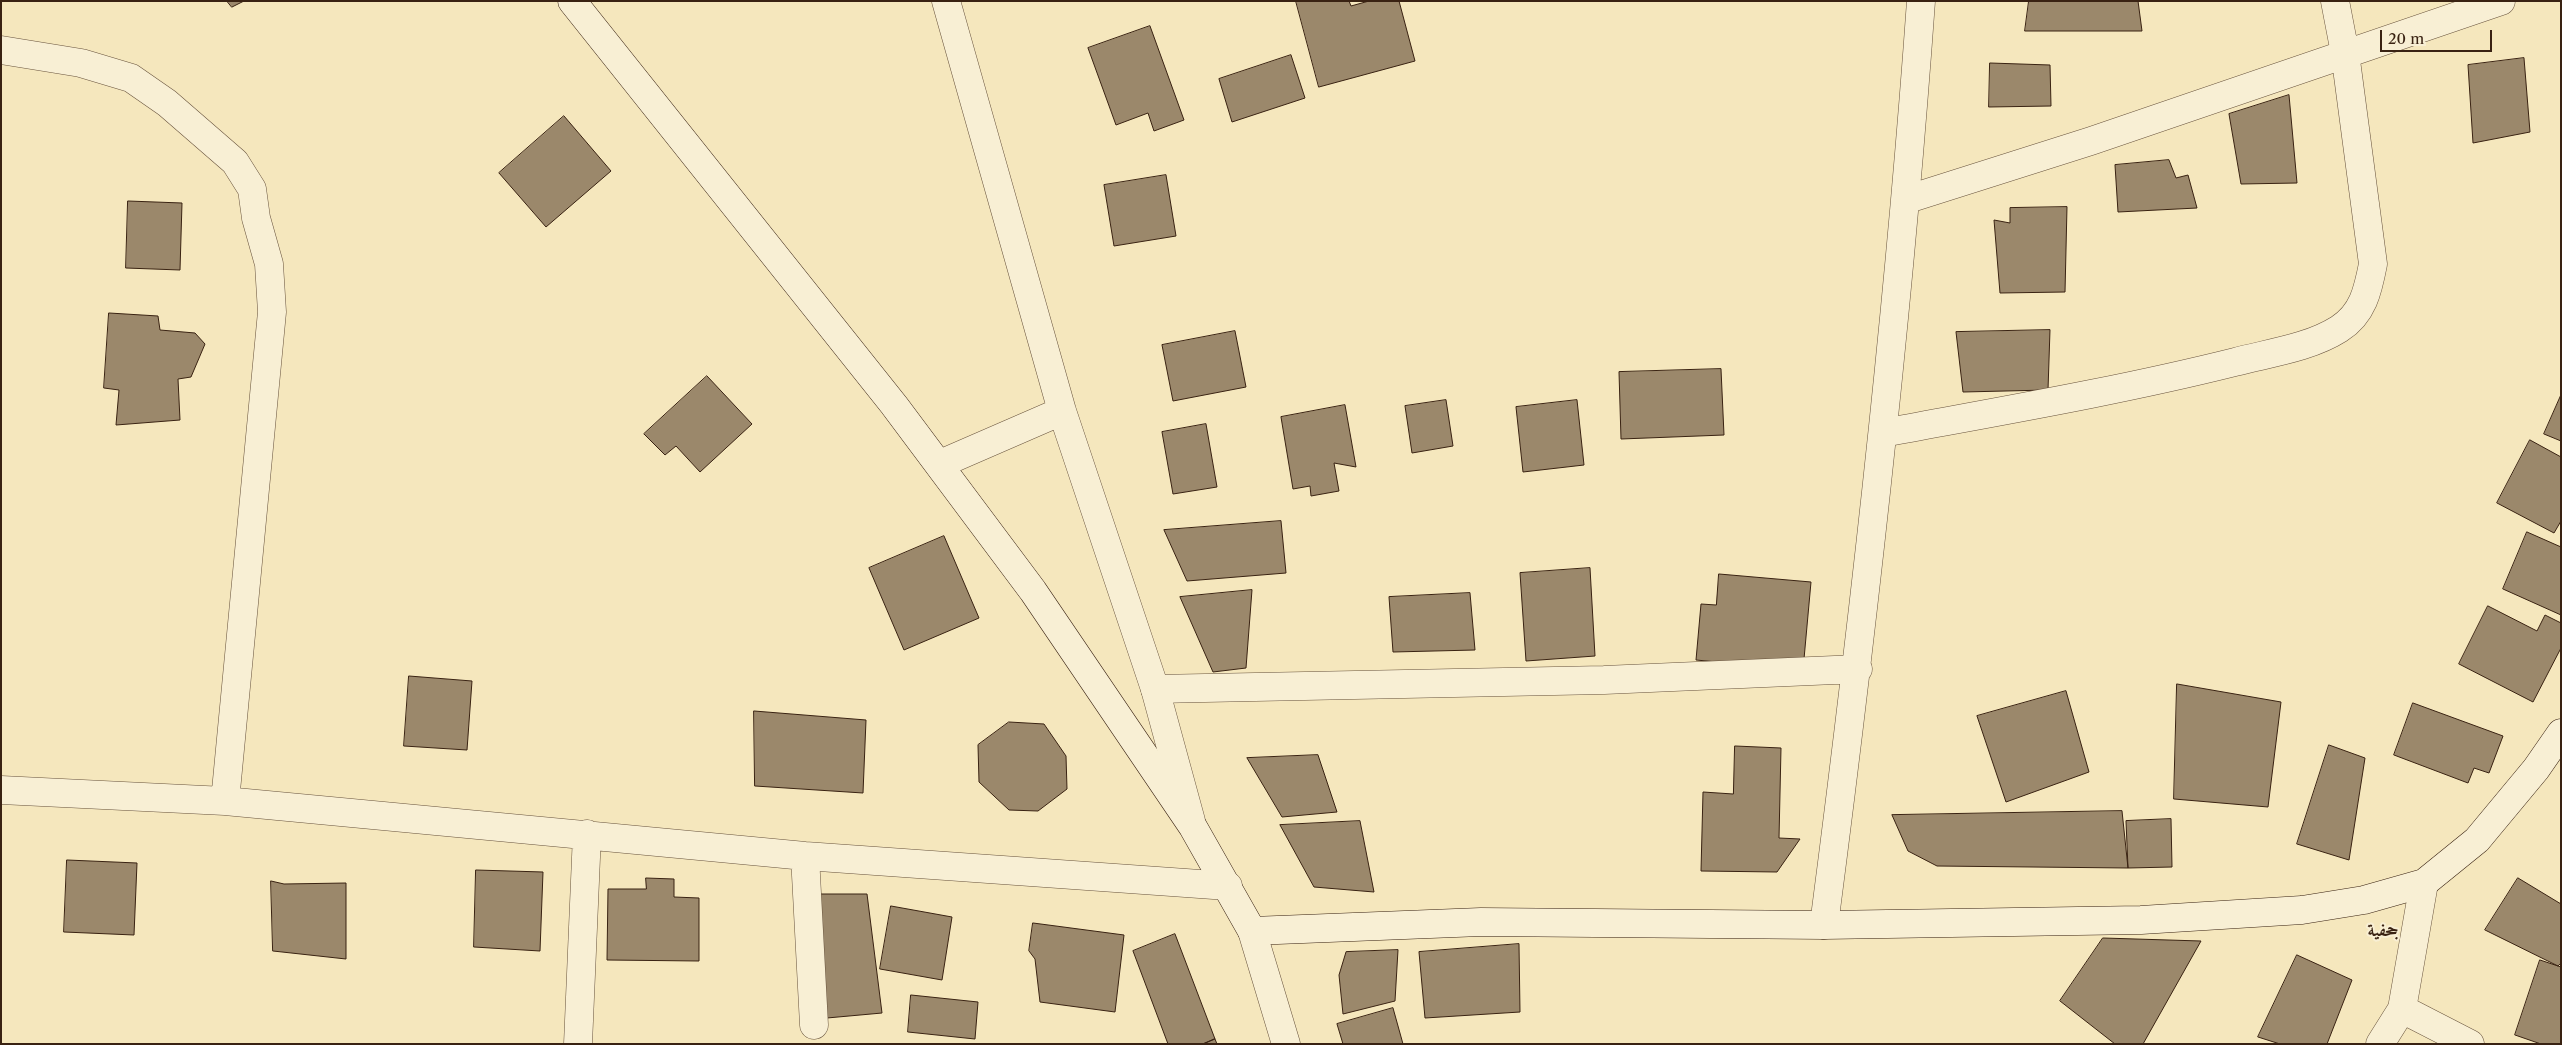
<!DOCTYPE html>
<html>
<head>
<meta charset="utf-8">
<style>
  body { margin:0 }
  #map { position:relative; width:2562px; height:1045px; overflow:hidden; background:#f5e7bd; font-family:"Libre Caslon Text",serif }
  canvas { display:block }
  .frame { position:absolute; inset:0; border:2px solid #392212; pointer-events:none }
  .scale { position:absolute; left:2380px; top:30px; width:112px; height:22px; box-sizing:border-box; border:2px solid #392212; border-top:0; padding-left:6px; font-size:15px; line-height:18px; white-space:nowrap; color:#392212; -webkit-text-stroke:4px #f8efd4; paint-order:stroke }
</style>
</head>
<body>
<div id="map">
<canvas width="2562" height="1045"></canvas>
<div class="frame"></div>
<div class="scale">20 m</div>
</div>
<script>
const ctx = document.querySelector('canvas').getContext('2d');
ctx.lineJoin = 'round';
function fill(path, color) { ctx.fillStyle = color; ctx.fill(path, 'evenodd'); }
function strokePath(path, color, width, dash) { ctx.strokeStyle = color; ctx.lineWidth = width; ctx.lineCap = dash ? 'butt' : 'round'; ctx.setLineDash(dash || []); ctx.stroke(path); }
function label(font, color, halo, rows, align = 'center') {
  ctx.font = font + ' "Libre Caslon Text",Amiri,serif'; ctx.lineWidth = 4; ctx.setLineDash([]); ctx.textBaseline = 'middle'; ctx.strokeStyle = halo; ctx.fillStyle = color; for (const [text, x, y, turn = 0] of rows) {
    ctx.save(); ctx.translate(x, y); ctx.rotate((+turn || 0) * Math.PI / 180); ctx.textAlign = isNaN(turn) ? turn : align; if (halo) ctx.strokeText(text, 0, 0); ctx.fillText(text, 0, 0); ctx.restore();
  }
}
const building = new Path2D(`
  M227 1H244L232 7Z
  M1296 1H1349L1351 6 1369 1H1399L1415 61 1319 87Z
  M2029 1H2138L2142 31H2025Z
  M1150 26 1184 120 1154 131 1148 113 1116 125 1088 48Z
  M1291 55 1305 98 1232 122 1219 79Z
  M2524 58 2530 132 2473 143 2468 65Z
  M1990 63 2050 65 2051 106 1989 107Z
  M2289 95 2297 183 2241 184 2229 114Z
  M564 116 611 171 546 227 499 173Z
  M2169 160 2176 178 2188 175 2197 208 2118 212 2115 165Z
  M1166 175 1176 236 1114 246 1104 185Z
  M128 201 182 203 180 270 126 268Z
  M2067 207 2065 292 2000 293 1994 220 2010 223V208Z
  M109 313 158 316 160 330 195 333 205 344 191 377 178 379 180 420 116 425 119 390 104 388Z
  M2050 330 2048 390 1963 392 1956 332Z
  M1235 331 1246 387 1173 401 1162 345Z
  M1721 369 1724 435 1621 439 1619 372Z
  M707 376 752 424 700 472 676 446 665 455 644 434Z
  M2561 395V441L2544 434Z
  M1446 400 1453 446 1412 453 1405 406Z
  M1577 400 1584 465 1523 472 1516 407Z
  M1345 405 1356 467 1334 463 1339 491 1311 496 1310 486 1293 489 1281 417Z
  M1206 424 1217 487 1173 494 1162 432Z
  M2530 440 2561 457V521L2554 533 2497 503Z
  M1281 521 1286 573 1187 581 1164 530Z
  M2527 532 2561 547V615L2503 589Z
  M944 536 979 618 904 650 869 568Z
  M1590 568 1595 656 1526 661 1520 573Z
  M1719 574 1811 582 1803 670 1696 660 1701 604 1716 605Z
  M1252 590 1246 668 1213 672 1180 597Z
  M1470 593 1475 650 1393 652 1389 597Z
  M2488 606 2537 631 2545 615 2561 623V648L2533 702 2459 664Z
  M409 676 472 681 467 750 404 746Z
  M2177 684 2281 702 2268 807 2174 799Z
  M2066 691 2089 772 2006 802 1977 716Z
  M2413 703 2503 736 2489 773 2474 768 2468 783 2394 755Z
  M754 711 866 720 863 793 755 786Z
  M1009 722 1044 724 1066 756 1067 789 1038 811 1009 810 979 782 978 745Z
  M2329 745 2365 758 2349 860 2297 844Z
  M1735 746 1781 748 1779 838 1800 839 1777 872 1701 871 1703 792 1733 794Z
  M1318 755 1337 812 1282 817 1247 758Z
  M2122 811 2128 868 1937 866 1908 851 1892 815Z
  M2171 819 2172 867 2128 868 2126 821Z
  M1360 821 1374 892 1314 887 1280 825Z
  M67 860 137 863 134 935 64 932Z
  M476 870 543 872 540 951 474 947Z
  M646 878 674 879V897L699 898V961L607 960 608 889H646Z
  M2518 878 2561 904V963L2558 966 2485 930Z
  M271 881 284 884 346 883V959L273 951Z
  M819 894H867L882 1013 827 1018Z
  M891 906 952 917 942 980 880 969Z
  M1033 923 1124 935 1115 1012 1040 1002 1035 959 1029 951Z
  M1175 934 1215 1039 1203 1044H1168L1133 951Z
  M2103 938 2201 941 2143 1044H2115L2060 1001Z
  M1519 944 1520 1012 1425 1018 1419 952Z
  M1398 950 1395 1001 1343 1014 1339 975 1346 952Z
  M2297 955 2352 980 2327 1044H2280L2258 1037Z
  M2540 960 2561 967V1044H2541L2515 1035Z
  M911 995 978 1002 975 1039 908 1032Z
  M1393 1008 1403 1044H1343L1337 1024Z
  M1215 1039 1217 1044H1203Z`);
const minor = new Path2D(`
  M1 50 81 63 131 78 167 103 235 162 252 189 256 218 269 264 272 312 225 801
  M1905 200 2091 141 2501 1
  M1883 433C2001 411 2119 391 2235 362 2269 353 2309 348 2339 329 2363 314 2368 290 2373 264L2345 53 2335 1
  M1155 689 1604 680 1858 669
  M1 790 225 801 805 856 1228 886
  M805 856 814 1025
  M1824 925C1864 618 1899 310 1921 1
  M2402 1009 2470 1044
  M578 1044 587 834
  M2380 1044 2402 1009 2424 883`);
const tertiary = new Path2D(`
  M946 1 1062 411 1155 689 1191 821
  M940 464 1062 411
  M1252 931 1286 1044`);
const secondary = new Path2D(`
  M572 1 894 405 1033 591 1193 827 1252 931 1481 922 1824 925 2141 920 2302 910 2364 900 2424 883 2477 840 2536 769 2561 733`);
const quarterNames = [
  ["جحفية",2383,931]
];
fill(building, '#9b886b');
strokePath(building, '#392212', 1);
strokePath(minor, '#68533d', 29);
strokePath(tertiary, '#68533d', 29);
strokePath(secondary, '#392212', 29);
strokePath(minor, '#f8efd4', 28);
strokePath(tertiary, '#f8efd4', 28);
strokePath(secondary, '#f8efd4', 28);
label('bold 18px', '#392212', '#f8efd4', quarterNames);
</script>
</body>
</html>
